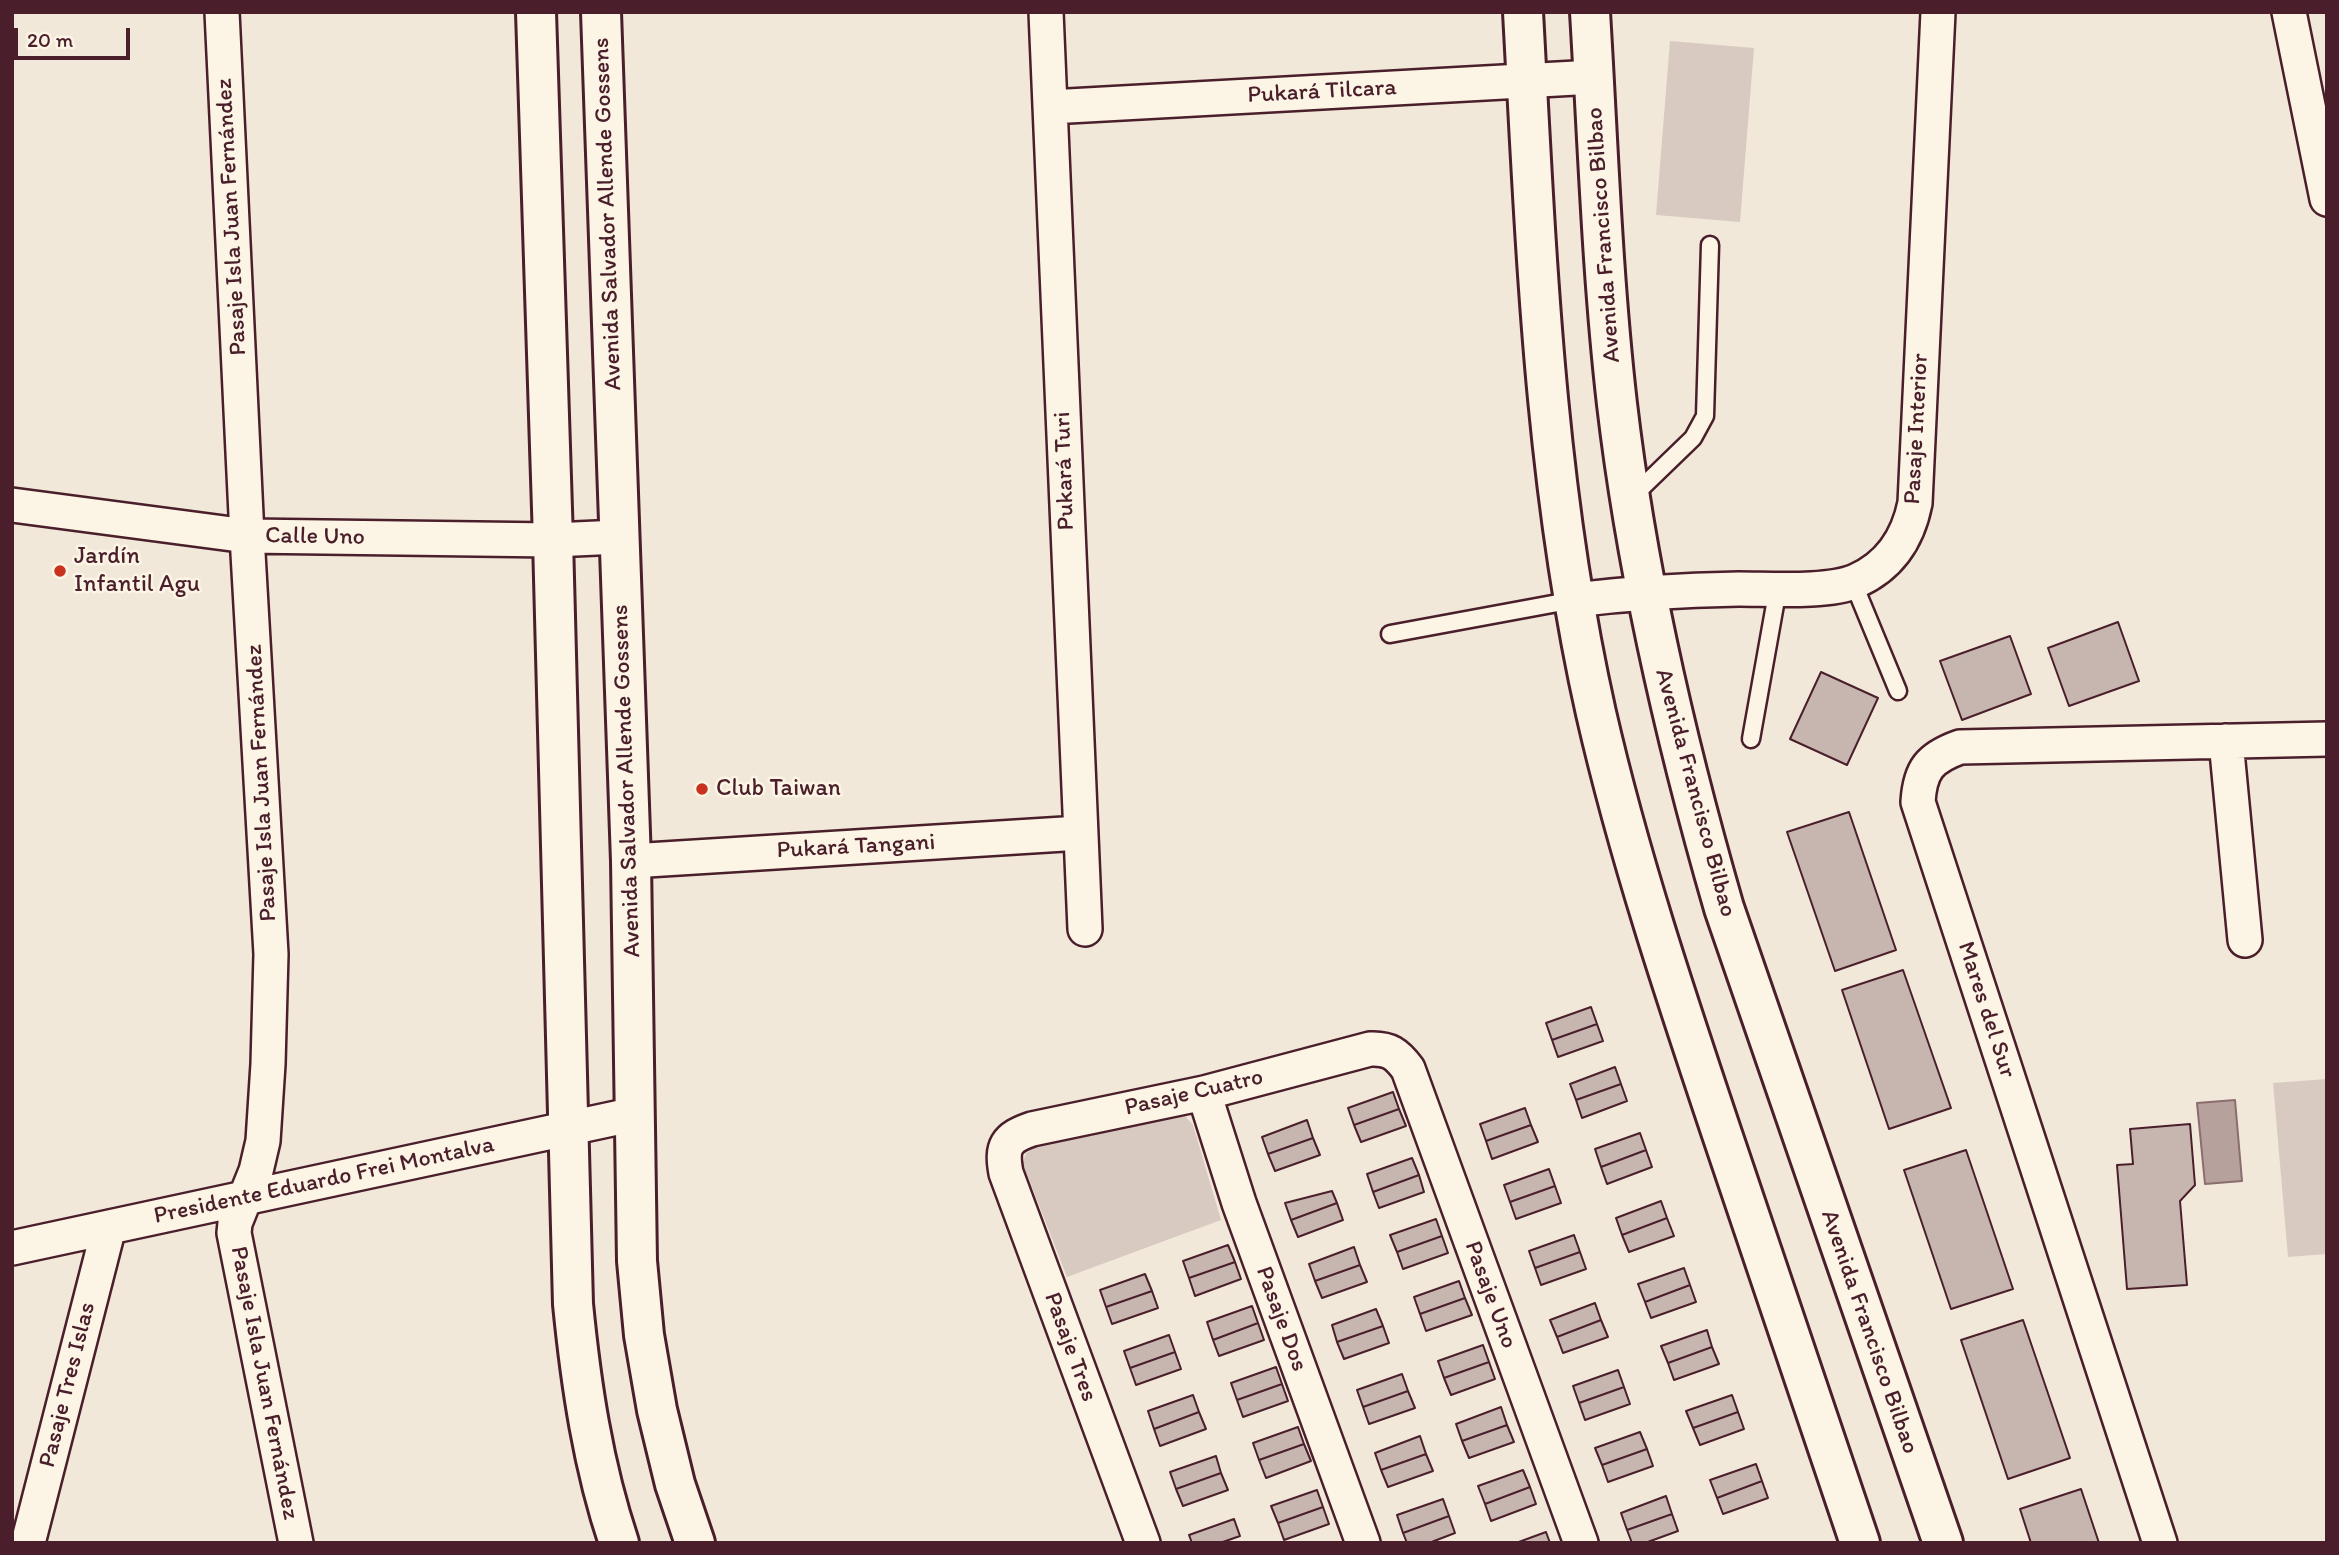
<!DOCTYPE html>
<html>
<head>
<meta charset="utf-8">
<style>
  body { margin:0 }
  #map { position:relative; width:2339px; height:1555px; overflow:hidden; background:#f1e8da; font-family:Itim,sans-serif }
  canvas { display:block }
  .frame { position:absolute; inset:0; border:14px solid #4a1f2b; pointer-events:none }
  .scale { position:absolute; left:14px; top:28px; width:116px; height:32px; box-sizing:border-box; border:4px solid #4a1f2b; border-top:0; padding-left:9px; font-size:21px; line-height:24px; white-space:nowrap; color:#4a1f2b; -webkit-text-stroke:5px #fcf5e5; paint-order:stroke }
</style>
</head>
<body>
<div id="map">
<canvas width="2339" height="1555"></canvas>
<div class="frame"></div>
<div class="scale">20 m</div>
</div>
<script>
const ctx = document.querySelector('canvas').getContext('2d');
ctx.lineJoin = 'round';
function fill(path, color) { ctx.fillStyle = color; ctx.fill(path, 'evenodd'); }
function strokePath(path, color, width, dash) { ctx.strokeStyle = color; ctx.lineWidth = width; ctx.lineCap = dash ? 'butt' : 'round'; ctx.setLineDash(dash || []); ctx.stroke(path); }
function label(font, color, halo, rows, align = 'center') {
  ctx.font = font + ' Itim,sans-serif'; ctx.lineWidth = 5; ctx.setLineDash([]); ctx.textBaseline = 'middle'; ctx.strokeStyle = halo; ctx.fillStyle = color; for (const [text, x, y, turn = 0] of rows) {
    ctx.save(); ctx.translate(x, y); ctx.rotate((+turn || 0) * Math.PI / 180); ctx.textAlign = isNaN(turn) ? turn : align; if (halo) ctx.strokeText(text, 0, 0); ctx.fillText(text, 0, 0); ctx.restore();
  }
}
const green = new Path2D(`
  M1670 41 1754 48 1740 222 1656 215Z
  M2327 1079V1254L2288 1257 2273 1083Z
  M1178 1112 1186 1117 1193 1125 1221 1220 1067 1277 1026 1172 1023 1162 1026 1153 1043 1143Z`);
const water = new Path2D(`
  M2235 1100 2242 1181 2205 1184 2197 1103Z`);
const building = new Path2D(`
  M2118 622 2139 681 2069 706 2048 648Z
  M2010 636 2031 694 1962 720 1940 661Z
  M1821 672 1878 698 1847 765 1790 739Z
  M1849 812 1896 950 1835 971 1787 832Z
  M1903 970 1951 1108 1889 1129 1842 990Z
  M1591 1007 1597 1024 1552 1040 1546 1023Z
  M1597 1024 1603 1041 1558 1057 1552 1040Z
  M1615 1067 1621 1084 1576 1100 1570 1084Z
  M1621 1084 1627 1101 1582 1118 1576 1100Z
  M1393 1092 1399 1109 1354 1125 1348 1108Z
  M1525 1108 1531 1125 1486 1141 1480 1124Z
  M1399 1109 1406 1126 1361 1142 1354 1125Z
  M1307 1120 1313 1138 1268 1154 1262 1137Z
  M2190 1124 2195 1185 2180 1201 2187 1285 2127 1289 2117 1165 2133 1164 2130 1129Z
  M1531 1125 1538 1142 1492 1159 1486 1141Z
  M1640 1133 1646 1150 1601 1167 1595 1149Z
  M1313 1138 1320 1155 1275 1171 1268 1154Z
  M1646 1150 1652 1167 1607 1184 1601 1167Z
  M1966 1150 2013 1289 1951 1309 1904 1170Z
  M1412 1158 1419 1175 1373 1192 1367 1174Z
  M1549 1169 1555 1186 1510 1202 1504 1185Z
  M1419 1175 1424 1192 1379 1208 1373 1192Z
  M1555 1186 1561 1203 1516 1219 1510 1202Z
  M1332 1191 1337 1203 1291 1220 1285 1203Z
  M1661 1201 1667 1218 1622 1235 1616 1218Z
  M1337 1203 1343 1220 1298 1237 1291 1220Z
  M1667 1218 1674 1236 1629 1252 1622 1235Z
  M1436 1219 1442 1236 1397 1252 1390 1235Z
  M1574 1235 1580 1252 1535 1268 1529 1251Z
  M1442 1236 1448 1253 1403 1269 1397 1252Z
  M1228 1245 1235 1262 1189 1278 1183 1261Z
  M1354 1247 1360 1265 1315 1281 1309 1264Z
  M1580 1252 1586 1269 1541 1285 1535 1268Z
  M1235 1262 1241 1279 1195 1296 1189 1278Z
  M1360 1265 1367 1282 1322 1298 1315 1281Z
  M1684 1268 1690 1285 1645 1302 1638 1284Z
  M1145 1274 1152 1291 1106 1307 1100 1290Z
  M1459 1281 1465 1298 1420 1314 1414 1297Z
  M1690 1285 1696 1302 1651 1318 1645 1302Z
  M1152 1291 1158 1308 1112 1324 1106 1307Z
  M1465 1298 1472 1315 1426 1331 1420 1314Z
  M1595 1303 1601 1320 1557 1337 1550 1320Z
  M1252 1306 1258 1323 1213 1340 1207 1322Z
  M1376 1309 1383 1326 1337 1342 1332 1325Z
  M1601 1320 1608 1337 1563 1353 1557 1337Z
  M2023 1320 2070 1458 2008 1479 1961 1340Z
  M1258 1323 1264 1340 1219 1356 1213 1340Z
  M1383 1326 1389 1343 1344 1359 1337 1342Z
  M1707 1330 1712 1347 1668 1363 1661 1346Z
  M1169 1335 1175 1352 1130 1368 1124 1351Z
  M1483 1345 1489 1362 1444 1378 1438 1361Z
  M1712 1347 1719 1364 1674 1380 1668 1363Z
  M1175 1352 1181 1369 1136 1385 1130 1368Z
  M1489 1362 1495 1379 1451 1395 1444 1378Z
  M1276 1367 1282 1384 1237 1400 1231 1383Z
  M1618 1370 1624 1387 1579 1403 1573 1386Z
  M1402 1374 1408 1391 1363 1407 1357 1390Z
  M1282 1384 1288 1401 1243 1417 1237 1400Z
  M1624 1387 1630 1404 1585 1420 1579 1403Z
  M1408 1391 1415 1408 1369 1424 1363 1407Z
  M1193 1395 1199 1412 1154 1429 1148 1411Z
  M1732 1395 1738 1412 1693 1428 1686 1411Z
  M1501 1407 1507 1425 1462 1441 1456 1424Z
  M1199 1412 1206 1429 1160 1446 1154 1429Z
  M1738 1412 1744 1429 1700 1445 1693 1428Z
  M1507 1425 1514 1442 1469 1458 1462 1441Z
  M1298 1427 1304 1444 1259 1460 1253 1443Z
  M1640 1432 1647 1449 1602 1465 1595 1448Z
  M1420 1436 1426 1454 1381 1470 1375 1453Z
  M1304 1444 1311 1461 1266 1478 1259 1460Z
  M1647 1449 1653 1466 1608 1482 1602 1465Z
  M1426 1454 1433 1471 1388 1487 1381 1470Z
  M1216 1456 1221 1473 1176 1489 1170 1472Z
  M1756 1464 1762 1481 1717 1498 1710 1480Z
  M1523 1470 1530 1487 1485 1504 1478 1486Z
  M1221 1473 1228 1490 1183 1506 1176 1489Z
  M1762 1481 1768 1498 1723 1514 1717 1498Z
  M1530 1487 1536 1504 1491 1521 1485 1504Z
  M2081 1489 2099 1543H2031L2020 1509Z
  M1317 1490 1323 1507 1278 1523 1271 1506Z
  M1666 1496 1672 1514 1627 1530 1621 1513Z
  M1443 1499 1449 1516 1403 1533 1397 1515Z
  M1323 1507 1329 1524 1284 1540 1278 1523Z
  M1672 1514 1678 1531 1645 1543H1632L1627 1530Z
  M1449 1516 1455 1533 1429 1543H1407L1403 1533Z
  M1234 1519 1240 1536 1220 1543H1192L1189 1535Z
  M1546 1532 1550 1543H1516Z`);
const lane = new Path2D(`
  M1632 497 1693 438 1705 416 1710 245
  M1853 582 1898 691
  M1390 634 1574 600
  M1751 739 1778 588`);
const street = new Path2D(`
  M222 12 247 536 271 954 268 1064 263 1141 256 1171 235 1223 234 1233 296 1543
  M1046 12 1085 929
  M2289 12 2327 199
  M1050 107 1594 77
  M12 505 247 536 553 540 619 537
  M1574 600C1631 593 1682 590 1739 589 1771 589 1828 593 1856 581 1890 566 1908 538 1915 503L1938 12
  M2226 741 2245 940
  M631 861 1080 833
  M1204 1093 1239 1203 1363 1543
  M12 1248 635 1114
  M28 1543 109 1227
  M1143 1543 1006 1173C1001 1146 1006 1138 1032 1129L1204 1093 1370 1049C1389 1048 1397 1054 1408 1069L1581 1543
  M2160 1543 1918 802C1920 770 1929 758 1960 747L2327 739`);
const secondary = new Path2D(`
  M536 12 553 540 573 1304C581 1385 593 1466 619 1543
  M601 12 631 861 637 1261 644 1335 657 1410 675 1484 695 1543
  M1523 12C1536 247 1544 482 1596 713 1629 857 1676 997 1723 1137 1769 1272 1814 1408 1860 1543
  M1590 12C1598 143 1602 274 1617 404 1637 575 1676 742 1724 908L1943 1543`);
const markers = [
  [60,571,7,"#c8321e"],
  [702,789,7,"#c8321e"]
];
const streetNames = [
  ["Pukará Tilcara",1322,92,-3],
  ["Avenida Salvador Allende Gossens",608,214,-92],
  ["Pasaje Isla Juan Fernández",232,217,-93],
  ["Avenida Francisco Bilbao",1604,235,-94],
  ["Pasaje Interior",1917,429,-87],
  ["Pukará Turi",1065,471,-92],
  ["Calle Uno",315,537,1],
  ["Avenida Salvador Allende Gossens",627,781,-92],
  ["Pasaje Isla Juan Fernández",262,783,-93],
  ["Avenida Francisco Bilbao",1695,793,75],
  ["Pukará Tangani",856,847,-3],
  ["Mares del Sur",1986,1010,72],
  ["Pasaje Cuatro",1194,1093,-13],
  ["Presidente Eduardo Frei Montalva",324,1181,-12],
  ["Pasaje Uno",1490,1295,70],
  ["Pasaje Dos",1281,1319,70],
  ["Avenida Francisco Bilbao",1869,1332,71],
  ["Pasaje Tres",1070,1347,70],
  ["Pasaje Isla Juan Fernández",264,1383,79],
  ["Pasaje Tres Islas",68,1385,-76]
];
const poiNames = [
  ["Jardín",74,557],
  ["Infantil Agu",74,585],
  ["Club Taiwan",716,789]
];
fill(green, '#d8cac0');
fill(water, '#b6a19c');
strokePath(water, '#8b6d6f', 2);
fill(building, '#c7b6af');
strokePath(building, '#4a1f2b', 2);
strokePath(lane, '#4a1f2b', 21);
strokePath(street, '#4a1f2b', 38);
strokePath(secondary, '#4a1f2b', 44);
strokePath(lane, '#fcf5e5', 16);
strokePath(street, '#fcf5e5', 33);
strokePath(secondary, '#fcf5e5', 38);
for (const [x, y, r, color] of markers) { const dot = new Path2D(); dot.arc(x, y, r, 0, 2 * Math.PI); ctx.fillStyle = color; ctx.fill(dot); strokePath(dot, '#fcf5e5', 2.5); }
label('24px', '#4a1f2b', '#fcf5e5', streetNames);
label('24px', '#4a1f2b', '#fcf5e5', poiNames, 'left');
</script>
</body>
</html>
